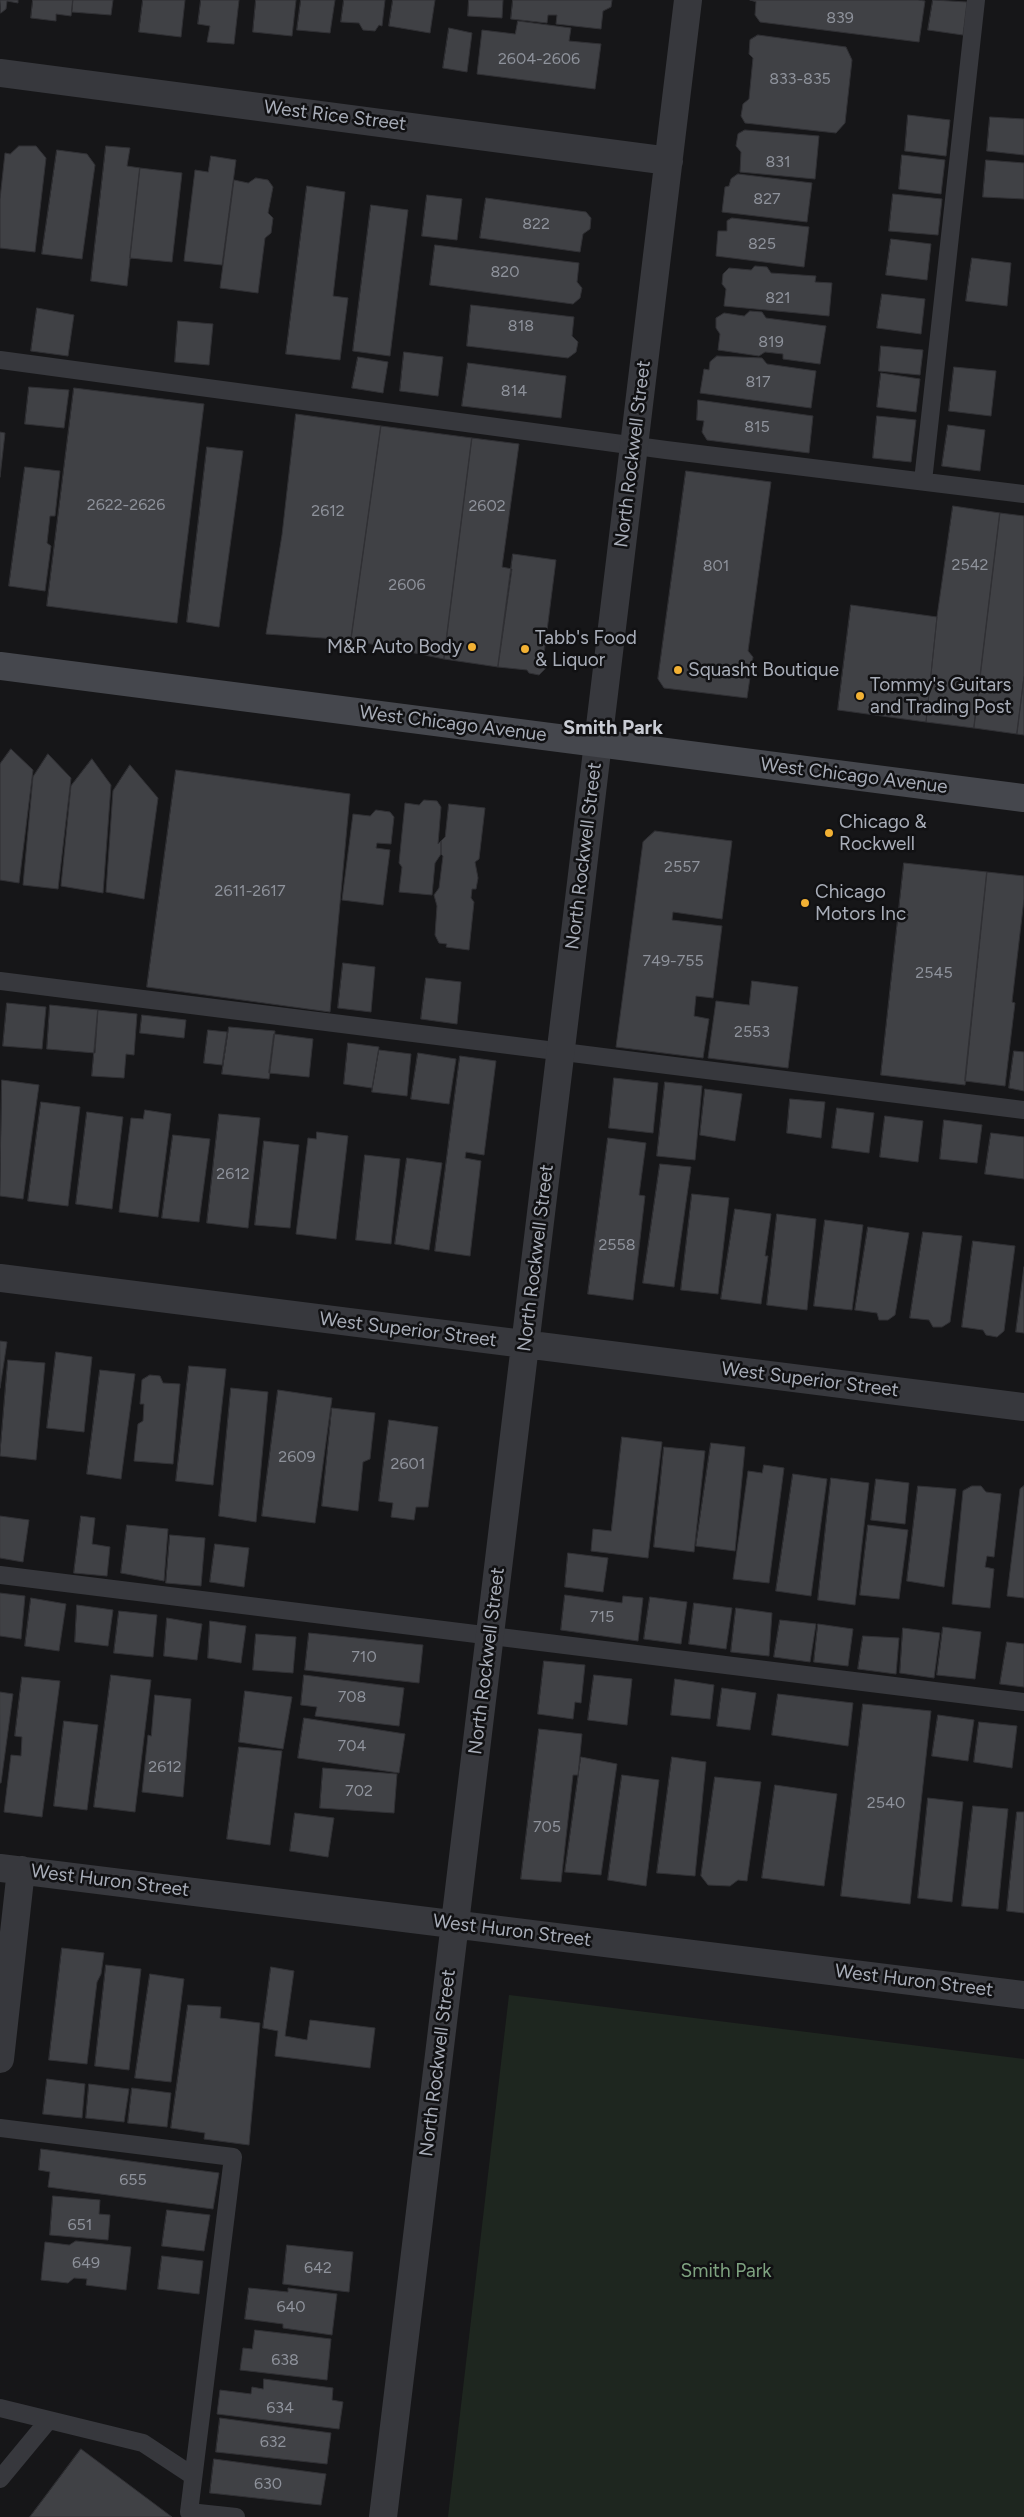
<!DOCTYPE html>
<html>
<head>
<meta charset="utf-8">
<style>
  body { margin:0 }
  canvas { display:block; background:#161618 }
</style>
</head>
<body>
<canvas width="1024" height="2517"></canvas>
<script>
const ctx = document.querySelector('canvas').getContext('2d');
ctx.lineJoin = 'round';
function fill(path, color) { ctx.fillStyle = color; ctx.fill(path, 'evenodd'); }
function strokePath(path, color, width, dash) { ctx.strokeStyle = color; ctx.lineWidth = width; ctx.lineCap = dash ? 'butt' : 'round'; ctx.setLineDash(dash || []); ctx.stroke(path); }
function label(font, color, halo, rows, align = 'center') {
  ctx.font = font + ' Figtree,sans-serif'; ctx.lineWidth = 5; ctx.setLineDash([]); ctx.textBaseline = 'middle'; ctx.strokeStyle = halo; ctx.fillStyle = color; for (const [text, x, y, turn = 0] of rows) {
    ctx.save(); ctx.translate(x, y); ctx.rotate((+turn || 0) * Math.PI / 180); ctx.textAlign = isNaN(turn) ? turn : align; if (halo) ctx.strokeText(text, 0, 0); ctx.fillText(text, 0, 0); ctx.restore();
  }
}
const green = new Path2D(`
  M509 1995 1024 2059V2517H448Z`);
const building = new Path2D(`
  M0 0H18V3L7 1 6 9 1 13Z
  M33 0H73L71 16 56 14V21L31 18Z
  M73 0H113L111 15 72 12Z
  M143 0H185L181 37 139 32Z
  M201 0H239L234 44 207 42 210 26 198 24Z
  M256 0H296L292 36 253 32Z
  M301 0H335L330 33 297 30Z
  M344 0H385L382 26 379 25 375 31 363 30 359 23 341 22Z
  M393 0H435L430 33 389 26Z
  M469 0H503L502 18 468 16Z
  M513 0H612L611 7 603 11 601 29 556 24 557 15H548L547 23 511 19Z
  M750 0H918L925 1 919 42 760 22 755 15 756 2Z
  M933 0 967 2 963 35 928 30Z
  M518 21 571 28 569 41 601 44 595 89 477 74 482 30 515 34Z
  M449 28 472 33 467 72 443 68Z
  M758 35 846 47 852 60 845 123 836 133 745 123 741 116 743 104 749 99 753 58 749 54 750 40Z
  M908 115 950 120 946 156 905 151Z
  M990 117 1024 119V155L987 151Z
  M745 130 819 136 815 179 740 172 741 152 736 146 738 134Z
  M19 146H36L46 158 35 252 0 248V199L5 153 10 154Z
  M106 146 130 148 127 166 140 168 127 286 91 281Z
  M57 150 87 154 95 165 82 259 42 254Z
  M902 155 945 160 941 194 899 189Z
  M211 156 236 160 222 265 184 261 195 170 208 172Z
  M986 160 1024 163V199L983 197Z
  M140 168 182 173 172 262 130 258Z
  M738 174 812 183 807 222 722 212 725 187 729 186 731 179Z
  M256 178 268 180 273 187 268 213 273 218 271 233 265 238 258 293 220 288 234 180 248 183Z
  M307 186 345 192 333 296 348 298 340 360 286 354Z
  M893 194 942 199 938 235 889 231Z
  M427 195 462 199 457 240 422 236Z
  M486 198 586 212 591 218 590 229 583 234 580 252 480 238Z
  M371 205 408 210 390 356 353 351Z
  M732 218 809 227 804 267 716 256 718 231H727V221Z
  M891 239 931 244 927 280 886 275Z
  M435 245 579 263 577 282 582 288 580 298 573 304 430 285Z
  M972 258 1011 263 1007 306 966 301Z
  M755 266 767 267 771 273 816 276 815 282 832 283 829 316 724 306 726 289 722 284 723 274 729 268 751 270Z
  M882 294 925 299 921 334 877 328Z
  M471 305 574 317 572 336 578 342 576 352 568 358 467 346Z
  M37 308 74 315 68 356 31 351Z
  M750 311 762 312 766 318 826 326 820 364 783 359V354L765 352 759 356 718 350 720 334 716 328V318L724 313 744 316Z
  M178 321 213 324 209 365 175 362Z
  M881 346 923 350 920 375 879 371Z
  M404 352 443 357 438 396 400 391Z
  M717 356 762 358 767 364 816 371 811 408 700 393 704 369 709 370 710 362Z
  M358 357 388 362 383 393 352 388Z
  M468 363 566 376 561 418 462 406Z
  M954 367 996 371 991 416 949 411Z
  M881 373 920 379 916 412 877 407Z
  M29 387 69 390 64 428 25 424Z
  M74 388 204 404 177 623 47 606Z
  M698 400 813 416 809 453 707 440 702 432 704 421 697 420Z
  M296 414 381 426 351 640 266 634 282 535Z
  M877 416 916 420 911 462 873 458Z
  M948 425 985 430 980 471 942 466Z
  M381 426 472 438 444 659 351 640Z
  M0 432 5 433 0 477Z
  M472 438 519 444 502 567 512 569 498 667 444 659Z
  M207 447 243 451 219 627 187 622Z
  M25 467 60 471 55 516H50L47 543 51 546 45 591 9 586Z
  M686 471 771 482 748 651 753 657 747 698 664 688 658 679Z
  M953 506 1000 513 974 728 926 722 937 617Z
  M1000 513 1024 516V677L1017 734 974 728Z
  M513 554 556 560 544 654 546 668 539 675 529 673 527 670 498 667Z
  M851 605 937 617 926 722 838 710Z
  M1024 677V735L1017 734Z
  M11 749 33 770 19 883 0 880V764Z
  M48 754 71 778 58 889 23 885 33 777Z
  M92 759 111 785 103 893 61 886 71 786Z
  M130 765 158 798 144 899 106 892 113 791Z
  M176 770 350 794 330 1012 147 987Z
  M424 800 437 801 441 807 438 844 441 841V854L435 863 432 895 399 892 402 867 399 863 405 803 419 805Z
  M449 804 485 808 479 859 475 862 478 878 476 889H472L471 898 474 902 469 950 446 947 447 944 439 943 435 935 437 906 434 895 439 888 443 856 441 854V841L445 837Z
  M376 810 390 812 394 817 391 844 377 843 376 848 390 850 383 905 342 900 353 814 370 816Z
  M655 831 732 841 722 919 673 912 672 920 722 926 713 998 696 996 694 1016 709 1019 703 1058 616 1047 643 842Z
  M904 863 987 872 965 1085 881 1075Z
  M987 872 1024 876V899L1012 1002 1015 1003 1005 1086 965 1081Z
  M343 963 375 967 371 1012 338 1008Z
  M426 978 461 982 457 1024 421 1019Z
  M752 981 798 987 788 1068 708 1058 716 1001 749 1005Z
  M7 1003 46 1007 42 1049 3 1046Z
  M50 1005 98 1010 95 1053 47 1049Z
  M98 1010 137 1014 134 1055 126 1054 124 1078 92 1076Z
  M142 1015 186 1020 184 1038 140 1033Z
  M229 1027 275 1031 269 1079 222 1074Z
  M208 1030 227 1032 222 1065 204 1063Z
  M274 1034 313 1039 309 1077 269 1073Z
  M348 1043 379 1047 372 1088 344 1084Z
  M379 1050 411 1054 407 1096 372 1092Z
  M1014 1051 1024 1052V1091L1009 1088Z
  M418 1053 456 1059 449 1104 411 1099Z
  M460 1056 496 1061 484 1155 466 1152 465 1158 481 1161 470 1256 435 1251Z
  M614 1078 658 1083 653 1133 609 1128Z
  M2 1080 39 1085 23 1199 0 1196Z
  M665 1082 702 1086 695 1160 657 1156Z
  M705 1089 742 1094 735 1141 700 1135Z
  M790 1099 825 1102 821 1138 787 1133Z
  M41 1102 80 1107 68 1206 28 1201Z
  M837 1108 874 1113 869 1153 832 1148Z
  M145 1110 171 1114 158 1217 119 1212 131 1118 143 1119Z
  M87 1112 123 1117 112 1209 76 1204Z
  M219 1114 260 1118 248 1228 207 1223Z
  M885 1116 923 1121 918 1162 880 1157Z
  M944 1120 982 1125 977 1163 940 1159Z
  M317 1132 348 1136 336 1239 296 1234 308 1138 316 1139Z
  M991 1133 1024 1137V1179L985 1174Z
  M173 1135 210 1139 199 1222 162 1218Z
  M608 1138 646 1143 639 1195 645 1196 633 1300 588 1294Z
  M264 1141 299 1145 290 1228 255 1225Z
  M365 1155 400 1159 391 1244 356 1240Z
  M407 1158 442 1163 429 1250 395 1244Z
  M660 1164 691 1167 674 1287 643 1283Z
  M692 1194 729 1198 718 1294 681 1290Z
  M735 1209 771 1214 765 1256H768L761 1304 721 1299Z
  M777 1214 816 1219 807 1310 767 1305Z
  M825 1220 863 1225 852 1310 814 1306Z
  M868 1227 909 1233 895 1315 888 1320H879L877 1313 855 1310Z
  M923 1232 962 1236 950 1322 942 1327H933L929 1320 910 1318Z
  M973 1241 1015 1246 1004 1331 997 1337 986 1335 983 1330 962 1327Z
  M1024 1267V1333L1016 1332Z
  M0 1341 7 1342 0 1388Z
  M56 1352 92 1357 84 1432 47 1428Z
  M8 1360 45 1363 36 1460 0 1456Z
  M189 1366 226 1369 213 1485 176 1481Z
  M100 1370 135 1374 121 1479 87 1474Z
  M150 1375 160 1376 163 1383 180 1384 173 1464 134 1461 138 1424 143 1421 144 1404H140L142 1380Z
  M231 1388 268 1392 256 1522 219 1516Z
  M278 1390 332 1398 315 1523 262 1516Z
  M332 1408 375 1413 370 1459 363 1462 358 1511 322 1506Z
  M389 1420 438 1427 428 1507H416L414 1520 391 1517 393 1503 379 1501Z
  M622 1437 662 1442 648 1558 591 1551 593 1529 611 1531Z
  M711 1443 745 1447 735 1551 696 1546Z
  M664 1447 705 1451 694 1552 654 1547Z
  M764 1465 784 1468 769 1583 733 1579 748 1471 762 1473Z
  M793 1474 827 1479 811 1596 776 1591Z
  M831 1478 869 1483 855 1605 818 1600Z
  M876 1479 909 1483 905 1524 871 1520Z
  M918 1486 956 1489 944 1587 907 1581Z
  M972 1486H981L986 1492 1001 1494 994 1557 987 1556 985 1567 994 1569 990 1608 952 1604 963 1491Z
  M1024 1486V1598L1007 1596 1020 1489Z
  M0 1516 29 1520 23 1562 0 1558Z
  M81 1516 95 1518 92 1544 110 1547 107 1576 74 1573Z
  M127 1525 168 1529 164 1581 121 1573Z
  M868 1525 908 1530 899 1599 860 1595Z
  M170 1535 205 1538 201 1586 166 1583Z
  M215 1544 249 1548 244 1587 210 1582Z
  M568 1553 608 1558 603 1592 565 1587Z
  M0 1593 25 1596 21 1639 0 1636Z
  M565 1595 622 1603 623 1596 643 1598 638 1641 561 1630Z
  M650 1597 687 1602 681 1644 644 1639Z
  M31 1598 66 1604 59 1651 25 1646Z
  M694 1603 732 1608 726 1649 689 1644Z
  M77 1605 113 1610 108 1646 75 1642Z
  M736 1608 772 1613 769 1656 731 1652Z
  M119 1611 157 1615 153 1657 114 1653Z
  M167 1618 202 1624 197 1660 164 1656Z
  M780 1620 816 1624 810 1662 774 1657Z
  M210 1621 246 1626 241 1663 208 1658Z
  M818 1624 853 1629 848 1666 814 1662Z
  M943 1627 981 1632 975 1679 937 1675Z
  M903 1628 940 1633 934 1678 900 1673Z
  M309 1633 423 1645 419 1683 305 1670Z
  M256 1634 296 1637 293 1673 253 1670Z
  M863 1636 899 1638 896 1674 858 1669Z
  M1007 1642 1024 1644V1687L1000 1684Z
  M544 1661 585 1665 581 1703 575 1702 573 1719 538 1714Z
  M111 1675 151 1680 135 1812 94 1807Z
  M304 1675 404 1688 399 1726 315 1716 317 1707 301 1705Z
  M594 1675 632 1679 627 1725 588 1720Z
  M22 1677 60 1681 42 1817 4 1812 11 1755 21 1756 22 1737 15 1736Z
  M675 1679 714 1685 710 1719 671 1715Z
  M722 1688 756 1693 750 1730 717 1726Z
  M245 1691 292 1697 283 1749 239 1742Z
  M0 1692 13 1694 1 1783H0Z
  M778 1694 853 1703 848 1746 772 1735Z
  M155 1695 191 1699 183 1797 142 1792 148 1735 151 1736Z
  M863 1704 931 1711 910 1904 841 1896Z
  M938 1715 974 1720 968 1761 932 1756Z
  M304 1718 405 1734 399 1773 298 1758Z
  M64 1721 98 1725 87 1810 54 1806Z
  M979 1722 1017 1726 1012 1768 974 1762Z
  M539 1729 582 1734 578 1775H573L561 1882 521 1879Z
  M239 1747 282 1751 270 1845 227 1839Z
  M581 1757 617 1764 601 1875 565 1872Z
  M672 1757 706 1762 695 1876 657 1873Z
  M323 1768 397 1774 394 1813 320 1808Z
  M622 1775 659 1780 646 1886 608 1880Z
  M715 1777 761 1782 747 1881 738 1880 730 1886 708 1885 701 1876Z
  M775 1785 837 1794 824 1886 762 1878Z
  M928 1798 963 1802 952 1902 918 1898Z
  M973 1806 1008 1809 998 1909 962 1906Z
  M1017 1812H1024V1913L1007 1911Z
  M295 1813 334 1818 328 1857 290 1851Z
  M62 1948 104 1953 101 1974 97 1982 87 2064 49 2060Z
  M106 1965 141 1969 129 2070 95 2066Z
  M271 1967 294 1971 285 2036 307 2040 310 2020 375 2028 370 2068 275 2056 278 2031 263 2028Z
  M150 1974 184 1979 171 2082 135 2078Z
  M188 2005 221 2007 220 2018 260 2023 249 2145 204 2139 205 2133 171 2128Z
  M47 2079 85 2084 82 2118 43 2114Z
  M89 2084 129 2089 124 2122 86 2118Z
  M132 2088 171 2093 167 2127 128 2123Z
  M41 2149 219 2173 213 2209 48 2187 50 2172 39 2170Z
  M53 2196 100 2200 99 2214 110 2215 108 2240 50 2235Z
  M167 2210 210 2215 204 2251 162 2246Z
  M76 2241 131 2247 126 2290 86 2285 87 2279 74 2278 68 2283 41 2280 45 2242 69 2245Z
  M287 2245 353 2252 349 2292 283 2284Z
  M162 2256 203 2261 199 2294 158 2289Z
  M249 2288 288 2292V2288L337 2294 332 2335 283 2328V2324L245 2319Z
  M255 2330 331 2339 327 2380 240 2370 243 2348 252 2349Z
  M264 2379 333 2388 332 2400 343 2402 339 2429 217 2414 220 2390 251 2394 252 2387 263 2389Z
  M220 2418 331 2433 327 2464 216 2452Z
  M81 2449 172 2517H30Z
  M214 2459 326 2474 321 2505 210 2493Z`);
const service = new Path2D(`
  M0 360 666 450 1024 494
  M923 481 976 0
  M0 981 1024 1110
  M0 1575 1024 1702
  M0 2128 233 2157 189 2512 236 2517
  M0 2408 143 2443 193 2476
  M0 2479 48 2421`);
const minor = new Path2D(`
  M0 73 669 161
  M0 1278 1024 1407
  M0 1868 1024 1995
  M0 2059 21 1870
  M383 2517 688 0`);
const secondary = new Path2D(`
  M0 666 1024 798`);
const markers = [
  [472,647,5,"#f2b134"],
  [525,649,5,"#f2b134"],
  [678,670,5,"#f2b134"],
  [860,696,5,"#f2b134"],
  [829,833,5,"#f2b134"],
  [805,903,5,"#f2b134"]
];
const numberNames = [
  ["839",840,18],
  ["2604-2606",539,59],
  ["833-835",800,79],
  ["831",778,162],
  ["827",767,199],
  ["822",536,224],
  ["825",762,244],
  ["820",505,272],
  ["821",778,298],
  ["818",521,326],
  ["819",771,342],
  ["817",758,382],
  ["814",514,391],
  ["815",757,427],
  ["2622-2626",126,505],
  ["2602",487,506],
  ["2612",328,511],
  ["2542",970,565],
  ["801",716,566],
  ["2606",407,585],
  ["2557",682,867],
  ["2611-2617",250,891],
  ["749-755",673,961],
  ["2545",934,973],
  ["2553",752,1032],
  ["2612",233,1174],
  ["2558",617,1245],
  ["2609",297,1457],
  ["2601",408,1464],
  ["715",602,1617],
  ["710",364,1657],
  ["708",352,1697],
  ["704",352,1746],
  ["2612",165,1767],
  ["702",359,1791],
  ["2540",886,1803],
  ["705",547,1827],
  ["655",133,2180],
  ["651",80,2225],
  ["649",86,2263],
  ["642",318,2268],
  ["640",291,2307],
  ["638",285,2360],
  ["634",280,2408],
  ["632",273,2442],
  ["630",268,2484]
];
const streetNames = [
  ["West Rice Street",335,116,7],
  ["North Rockwell Street",633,454,-83],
  ["West Chicago Avenue",453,724,7],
  ["West Chicago Avenue",854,776,7],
  ["North Rockwell Street",584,856,-83],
  ["North Rockwell Street",536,1258,-83],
  ["West Superior Street",408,1330,7],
  ["West Superior Street",810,1380,7],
  ["North Rockwell Street",487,1661,-83],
  ["West Huron Street",110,1881,7],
  ["West Huron Street",512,1931,7],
  ["West Huron Street",914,1981,7],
  ["North Rockwell Street",438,2063,-83]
];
const poiNames = [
  ["Tabb's Food",535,638],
  ["& Liquor",535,660],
  ["M&R Auto Body",462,647,"right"],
  ["Squasht Boutique",688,670],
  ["Tommy's Guitars",870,685],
  ["and Trading Post",870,707],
  ["Chicago &",839,822],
  ["Rockwell",839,844],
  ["Chicago",815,892],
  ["Motors Inc",815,914]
];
const parkNames = [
  ["Smith Park",726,2271]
];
const neighbourhoodNames = [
  ["Smith Park",613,728]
];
fill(green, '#1e261f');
fill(building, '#404145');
strokePath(building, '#303034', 1);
strokePath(service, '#37383d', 18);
strokePath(minor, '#37383d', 28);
strokePath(secondary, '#45474d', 28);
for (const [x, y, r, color] of markers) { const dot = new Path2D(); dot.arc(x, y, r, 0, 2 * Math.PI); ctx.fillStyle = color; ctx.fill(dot); strokePath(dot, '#111113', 2); }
label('16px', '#8e929b', null, numberNames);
label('19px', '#a8adb8', '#111113', streetNames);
label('19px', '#a8adb8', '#111113', poiNames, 'left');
label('19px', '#7fa381', '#111113', parkNames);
label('bold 20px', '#c9ccd4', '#111113', neighbourhoodNames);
</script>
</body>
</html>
